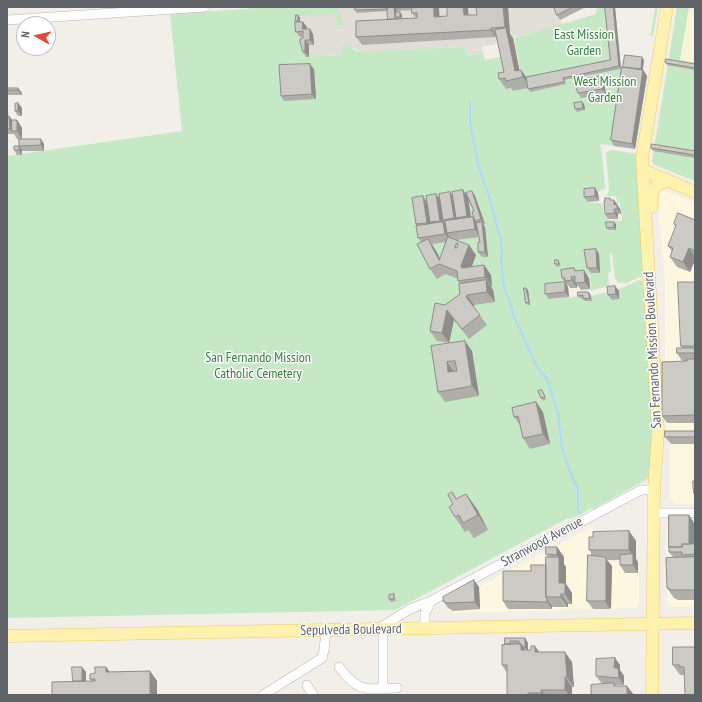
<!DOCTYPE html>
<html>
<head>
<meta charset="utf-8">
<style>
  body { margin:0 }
  #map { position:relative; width:702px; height:702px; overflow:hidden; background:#f1efe8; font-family:"PT Sans Narrow",sans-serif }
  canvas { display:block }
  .frame { position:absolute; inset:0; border:8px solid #5f6368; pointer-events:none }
  .north { position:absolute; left:16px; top:16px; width:40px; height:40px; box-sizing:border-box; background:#fff; border:1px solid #bfc1c3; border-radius:50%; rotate:278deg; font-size:11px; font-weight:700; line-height:16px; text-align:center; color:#5f6368 }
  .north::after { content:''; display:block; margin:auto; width:14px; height:18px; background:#ea4335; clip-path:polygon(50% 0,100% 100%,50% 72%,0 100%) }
</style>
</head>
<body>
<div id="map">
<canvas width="702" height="702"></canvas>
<div class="frame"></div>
<div class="north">N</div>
</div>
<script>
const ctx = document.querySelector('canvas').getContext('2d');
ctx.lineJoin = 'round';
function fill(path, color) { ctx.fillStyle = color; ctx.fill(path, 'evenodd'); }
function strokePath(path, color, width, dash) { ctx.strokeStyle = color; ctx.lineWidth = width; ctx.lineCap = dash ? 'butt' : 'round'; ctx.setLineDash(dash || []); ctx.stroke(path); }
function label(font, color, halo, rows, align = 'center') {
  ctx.font = font + ' "PT Sans Narrow",sans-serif'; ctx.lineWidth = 3; ctx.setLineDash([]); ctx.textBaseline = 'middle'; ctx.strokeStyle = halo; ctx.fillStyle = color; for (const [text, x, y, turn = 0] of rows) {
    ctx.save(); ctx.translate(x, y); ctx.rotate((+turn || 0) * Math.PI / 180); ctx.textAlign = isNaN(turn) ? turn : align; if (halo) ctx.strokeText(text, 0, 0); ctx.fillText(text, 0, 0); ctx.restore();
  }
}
const commercial = new Path2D(`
  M663 190 695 203V504H675L670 498V438L667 437 665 420V284L658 198 659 193Z
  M695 522V607H672L667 602 666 527 670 523Z
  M593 526V562H639V604L635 608 455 613 447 609 449 603Z`);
const education = new Path2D(`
  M297 7H557L562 25 495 42 496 44 482 47 483 53 467 56 465 47 363 52 352 48 342 55 306 57 298 37Z`);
const green = new Path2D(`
  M270 7H338L343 25H336V14L297 16 298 37 303 38V47L306 57 342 55V47L349 44 354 50 362 52 465 47 467 56 483 53 485 60 504 56 506 89 512 88 513 91 621 69 626 72 614 146 600 144 602 154 605 188 599 192 587 194 588 203H602L604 215H607L608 220 622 221 620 203H617L616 196H607L609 189 606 154 608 151 612 150 638 154 644 275 626 283H618L615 278 612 253 610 254 611 272 608 273 609 286 591 291 590 275 566 277 567 286 548 288 549 299 595 295 618 290 639 280 645 282 653 428 649 478 593 509 592 508 573 518 566 519 395 610 7 618V156L182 131 170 14Z
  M597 7H606L612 63 522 81 514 38 596 14Z
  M653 7H658L653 36 647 35 651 34 655 9Z
  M677 7H695V181L655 165 652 162Z`);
const sand = new Path2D(`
  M689 7H695V63L680 60Z`);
const stream = new Path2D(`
  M470 103V123L479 168 489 196 501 241 502 274 505 291 510 301 513 314 537 367 547 379 558 413 562 448 571 475 578 488V509L580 514`);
const minor = new Path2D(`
  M7 20 205 7
  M654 513H695
  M425 628V613L431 601
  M378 629 410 609 431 601 641 490H654
  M383 629V689
  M339 667C359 694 367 689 397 688
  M307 685 313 695
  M263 695 322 658 324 650 326 631`);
const major = new Path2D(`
  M643 170 695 192
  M652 207C651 193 653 183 669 181
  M7 636 695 623
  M652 695 654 490 658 431 642 158 667 7`);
const wall = new Path2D(`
  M355 7H439V17L477 15 508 7 510 34 513 38 519 70H521L526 77 610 60 605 7H615L621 69 565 80 566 84 530 92 528 88 513 91 511 88 506 89 499 79 504 72 496 35V37L362 45 356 37 388 19V11L357 13 355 10ZM412 10V13L416 18 402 19V15L398 12V11Z
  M554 7H586L560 20 557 15Z
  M298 15 300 18V22H303L307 27 306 29H310L313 34 314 45H309V57H306L303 52V37H300L296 32 297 22 296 21Z
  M644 60 643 70 647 76 635 149 614 146 611 140 622 67Z
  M666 63 695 64V70L667 65Z
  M314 69 316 99 284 101 281 96Z
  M603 78 606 94 581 98 578 93Z
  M7 88H18L22 93V95H7Z
  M582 102 584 104 585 110 577 112 575 109Z
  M18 103 22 108V116H18L15 111Z
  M7 116H9L12 120H17L22 128V139H17L14 134H7Z
  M44 144V151H22V155H17L14 150 19 146Z
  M651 148 695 151V158L653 151Z
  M595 188 598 193 599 201 588 202 584 197Z
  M463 190 467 196 472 191 475 196 485 224 483 225 485 227 488 257H482L478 252 480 242 479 237 456 240 476 255 472 267 484 265 491 275 492 287H491L493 290 495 302 474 305 473 306 487 325 469 339 454 320 449 343 437 341 430 331 445 305 460 294V283L458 281V279L446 274 437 279 430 269 421 242 418 238 417 226 416 224 436 194 439 198 453 197ZM468 199 474 211V219L471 217ZM446 242 440 258 432 244ZM457 243 458 244 457 248 455 247Z
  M611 200H614L620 209 621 214H618V219H608L605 214Z
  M695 220V260L690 272 677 267 670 257 672 251 668 246 676 226 674 224Z
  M616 224V230H609L607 228Z
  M596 249 599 254 600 273H591L587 268Z
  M560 262V266L557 267 555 264Z
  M574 268 576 271 589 278 590 289 581 290 577 285V288H570L568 285H567L568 287 569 297 549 299 545 294 565 282 562 278Z
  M695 283V423H667L662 416 687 361H682L677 353 682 348 681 346Z
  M615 286 619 291V299L612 300 608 295Z
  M526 288 528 290 530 305H528L526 303Z
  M588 292 590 294 592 301H585L583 298H580L578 296Z
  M431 346 472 351 479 396 445 402 438 392Z
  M543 392 546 399 543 401 541 398Z
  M536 402 543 412 550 444 530 449 523 438 520 425 514 417Z
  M695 431V444H671L665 437Z
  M452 492 457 499 466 494 477 509 488 530 474 538 468 530 465 532 455 517Z
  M689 515 694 523 695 600H678L674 598 667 588 673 557 669 552V547Z
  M629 531 636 541V559L638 562V573H625L620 565V560H607L612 566 611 607 610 609H593L587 601 591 556V552L589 550 593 537Z
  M557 547 564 557V564L566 567V584L572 593V604H568V607H553L552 606V609H508L503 601 531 571 546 565 548 557 546 554Z
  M479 587 480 609 453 611 448 608 443 601Z
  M394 594 395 597 396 601 391 602 389 599Z
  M505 638H525L528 643V650L539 652 572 662 574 687H572V695H507V673L502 665 505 644Z
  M695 647 684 675H680L673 665Z
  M615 658 620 665V670L624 676V685H615L616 686 634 695 602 684 596 676Z
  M82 667 86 672V682L91 681 90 679 95 673 106 667 110 672 150 671 157 681V695H52L73 682V681Z`);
const shadedWall = new Path2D(`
  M394 7H397L396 8 397 11 398 17H396L398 19 395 22Z
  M434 7H439L440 25 434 17Z
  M463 7H468L469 23 464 15Z
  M503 7H508L510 34 513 38 521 78 515 71 506 29 505 27Z
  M613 7H615L621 69 619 66Z
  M400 12 402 15V19L400 17Z
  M298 15 300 18V24L298 21Z
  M303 22 307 27 306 34 302 29Z
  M491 28 496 35V37L491 30Z
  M310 29 313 34 314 45 310 40Z
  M305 40 309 45V57L305 52Z
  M642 57 644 60 642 72 641 69Z
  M310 64 314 69 316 99 312 94Z
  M521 70 528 80 530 87 523 77Z
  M643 70 647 76 635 149 632 144Z
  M600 76H601L603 78 606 94 602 89Z
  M18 88 22 93V95L18 90Z
  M7 100 8 102V114L7 112Z
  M582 102 584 104 585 110 583 108Z
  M18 103 22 108V116L18 111Z
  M9 116 13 121 12 131 14 134 10 129Z
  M17 120 22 128V139L17 131Z
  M41 139 44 144V151L41 145Z
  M19 146 22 151V155L19 150Z
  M595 188 598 193 599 201 595 196Z
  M463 190 468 197 472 224 467 216Z
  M472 191 475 196 485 224 481 219Z
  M450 192 455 200 456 218 458 221 459 226 454 218Z
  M436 194 442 202 443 220 445 223 447 233 450 238 451 241 445 234 444 225 440 221Z
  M423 196 428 204 430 222 432 225V230L427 223Z
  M614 200 620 209 621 214 614 205Z
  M614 209 618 214V219L615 213Z
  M473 217 478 226 480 237 475 229Z
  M482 222 485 227 488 257 485 252Z
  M614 222 616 224V230L614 227Z
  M428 239 435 249 444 266 439 260Z
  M469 245 476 255 468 276 461 266Z
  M689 248 695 257V260L690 272 683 262Z
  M596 249 599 254 600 273 597 268Z
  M484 265 491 275 492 287 485 277Z
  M584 270 589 278 590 289 585 282Z
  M571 277 577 285V288L572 280Z
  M486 280 493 290 495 302 487 292Z
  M565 282 568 287 569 297 565 292Z
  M615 286 619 291V299L616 294Z
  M526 288 528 290 530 305 529 302Z
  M588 292 590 294 592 301 590 298Z
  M467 295 474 305 473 307 466 297Z
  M447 310 454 320 449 343 442 333Z
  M465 341 472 351 479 396 472 386Z
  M447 362 454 372H448Z
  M536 402 543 412 550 444 543 434Z
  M466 494 477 509 488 530 478 515Z
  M689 515 694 523 695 554 689 547Z
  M629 531 636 541V559L638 562V573L633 565V556L629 550Z
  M557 547 564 557V564L566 567V584L572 593V604L565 594 559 583V558L557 555Z
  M606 559 612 566 611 607 610 609 605 601Z
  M474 580 479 587 480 609 475 602Z
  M561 594 568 604V607L561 597Z
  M547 599 552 606V609L547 602Z
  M525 638 528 643V653L525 647Z
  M521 644 528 654 521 650Z
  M535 646 542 656 535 652Z
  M565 652 572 662 574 687 567 677Z
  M615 658 620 665V670L624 676V685L619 678 614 668Z
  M82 667 86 672V686L82 681Z
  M106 667 113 677 106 672Z
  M150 671 157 681V695H150Z
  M565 677 572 687V695H569L565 690Z
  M627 686 634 695H627Z
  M541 690 545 695H543L541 693Z`);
const building = new Path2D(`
  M355 7H387L388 9 355 10Z
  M387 7H394L395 19H388Z
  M396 7H412L396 8Z
  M412 7H434V17L447 16V7H463L464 15H477L476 7H503L505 27 491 28V30L356 37V21L417 18V13H412Z
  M554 7H573L557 15Z
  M605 7H613L619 66 563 78 564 82 528 89 526 77 610 60Z
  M396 12H400V17H396Z
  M296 15H298V21H296Z
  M295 22H303L302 29H310V40H305V52H303L300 42V39L303 38V31L296 32Z
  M506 28 515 71 521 70 523 77 506 81 505 78 499 79 498 73 504 72 495 30Z
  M625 55 642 57 641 69 623 67Z
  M666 59 695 64V68L666 63Z
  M310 64 312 94 281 96 279 65Z
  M622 67 643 70 632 144 611 140Z
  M600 76 602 89 578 93 574 82Z
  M7 88H18V90H7Z
  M582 102 583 108 575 109 574 103Z
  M18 103V111H15V104Z
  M7 116H9L10 129H7Z
  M12 120H17V131H12Z
  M19 139H41V145L19 146V150H14V146H19Z
  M652 144 695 151V155L651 148Z
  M595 188V196L584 197V189Z
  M463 190 467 216 456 218 452 192Z
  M472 191 481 219 475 221 472 212 474 211 466 193Z
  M450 192 454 218 443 220 439 194Z
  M436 194 440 221 430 222 426 196Z
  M423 196 427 223 416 224 412 198Z
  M605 198H610V200H614V205L617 204V209H614L615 213 605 214 604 201H605Z
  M678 213 695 220V251L689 248 683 262 670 257 673 248 668 246 676 225 674 224Z
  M473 217 475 229 447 233 445 221Z
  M443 222 445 234 418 238 416 226Z
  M482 222 485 252H478V242H480L476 223Z
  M606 222H614V227L607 228Z
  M448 237 469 245 461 266 462 268 484 265 485 277 458 281 457 271 439 264 430 269 417 244 428 239 439 260ZM457 243 458 244 457 248H455Z
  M596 249 597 268H587L584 250Z
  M555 260H558L559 264H555Z
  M574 268 575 271 584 270 585 282 575 283V276L571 277 572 280 565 281V278H562L561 270Z
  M486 280 487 292 467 295 466 297 480 315 462 329 447 310 442 333 430 331 435 303 445 305 460 294 459 284Z
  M565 282V292L545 294V284Z
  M678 282H694L695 284V346H681Z
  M615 286 616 294 608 295 607 287Z
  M524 288H526L529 302 526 303Z
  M578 292H588L590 298 583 299V295L578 296Z
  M465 341 472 386 438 392 431 346ZM455 361 457 371 448 372 447 362Z
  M677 348H695V353H677Z
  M687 359H695V415L662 416V362L687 361Z
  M542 390 545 397 541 398 538 391Z
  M536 402 543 434 523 438 518 416 514 417 512 408Z
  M665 431H695V437H665Z
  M693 481H695V493H694Z
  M452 492 456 499 466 494 478 515 463 523 459 515 455 517 449 507 453 504 448 495Z
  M669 515H689V544H682V547H669Z
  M629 531V550H589V537H593V532Z
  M682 544H695V554L682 555V552H669V547H682Z
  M546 547H557V555L546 554Z
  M633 554V565H620V555Z
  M588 555 605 557 606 559V600L605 601H587Z
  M546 557H559V583H565V594H561V597H546Z
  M695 557V590H671L667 588 666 558Z
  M531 565H546V597L547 599V602L503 601V571H531Z
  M474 580 475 602 447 603 443 601V597Z
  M394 594V599H389V595Z
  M505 638H525V647H523L521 644H519V641H510V644H505Z
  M521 644V650H531V646H535V652H565L567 677H565V690H541V693H528V695H507V665H502V645Z
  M673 647H695V695H685L684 667H680V665H673Z
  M615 658 614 668H618L619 678 596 676V659Z
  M72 667H82V681H73Z
  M95 667H106V672L150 671V695H52V682L95 681V679H90V674L95 673Z
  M614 683V686H627V695H591V685Z`);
const parkNames = [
  ["East Mission",584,35],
  ["Garden",584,51],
  ["West Mission",605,82],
  ["Garden",605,98],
  ["San Fernando Mission",258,358],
  ["Catholic Cemetery",258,374]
];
const streetNames = [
  ["San Fernando Mission Boulevard",653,350,-93],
  ["Stranwood Avenue",542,542,-28],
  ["Sepulveda Boulevard",351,630,-1]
];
fill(commercial, '#fef7e0');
fill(education, '#e1ded6');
fill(green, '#c5e8c5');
fill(sand, '#fbf3d9');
strokePath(stream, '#aadaff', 2);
strokePath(minor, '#b5b8bc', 10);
strokePath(major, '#f2c960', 13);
strokePath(minor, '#fff', 9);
strokePath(major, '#fff2af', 12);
fill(wall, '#afaea9');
fill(shadedWall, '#8f8d8a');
fill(building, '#cccac5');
strokePath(building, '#8f8d8a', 1);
label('14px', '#348238', '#fff', parkNames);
label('14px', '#5f6368', '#fff', streetNames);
</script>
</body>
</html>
